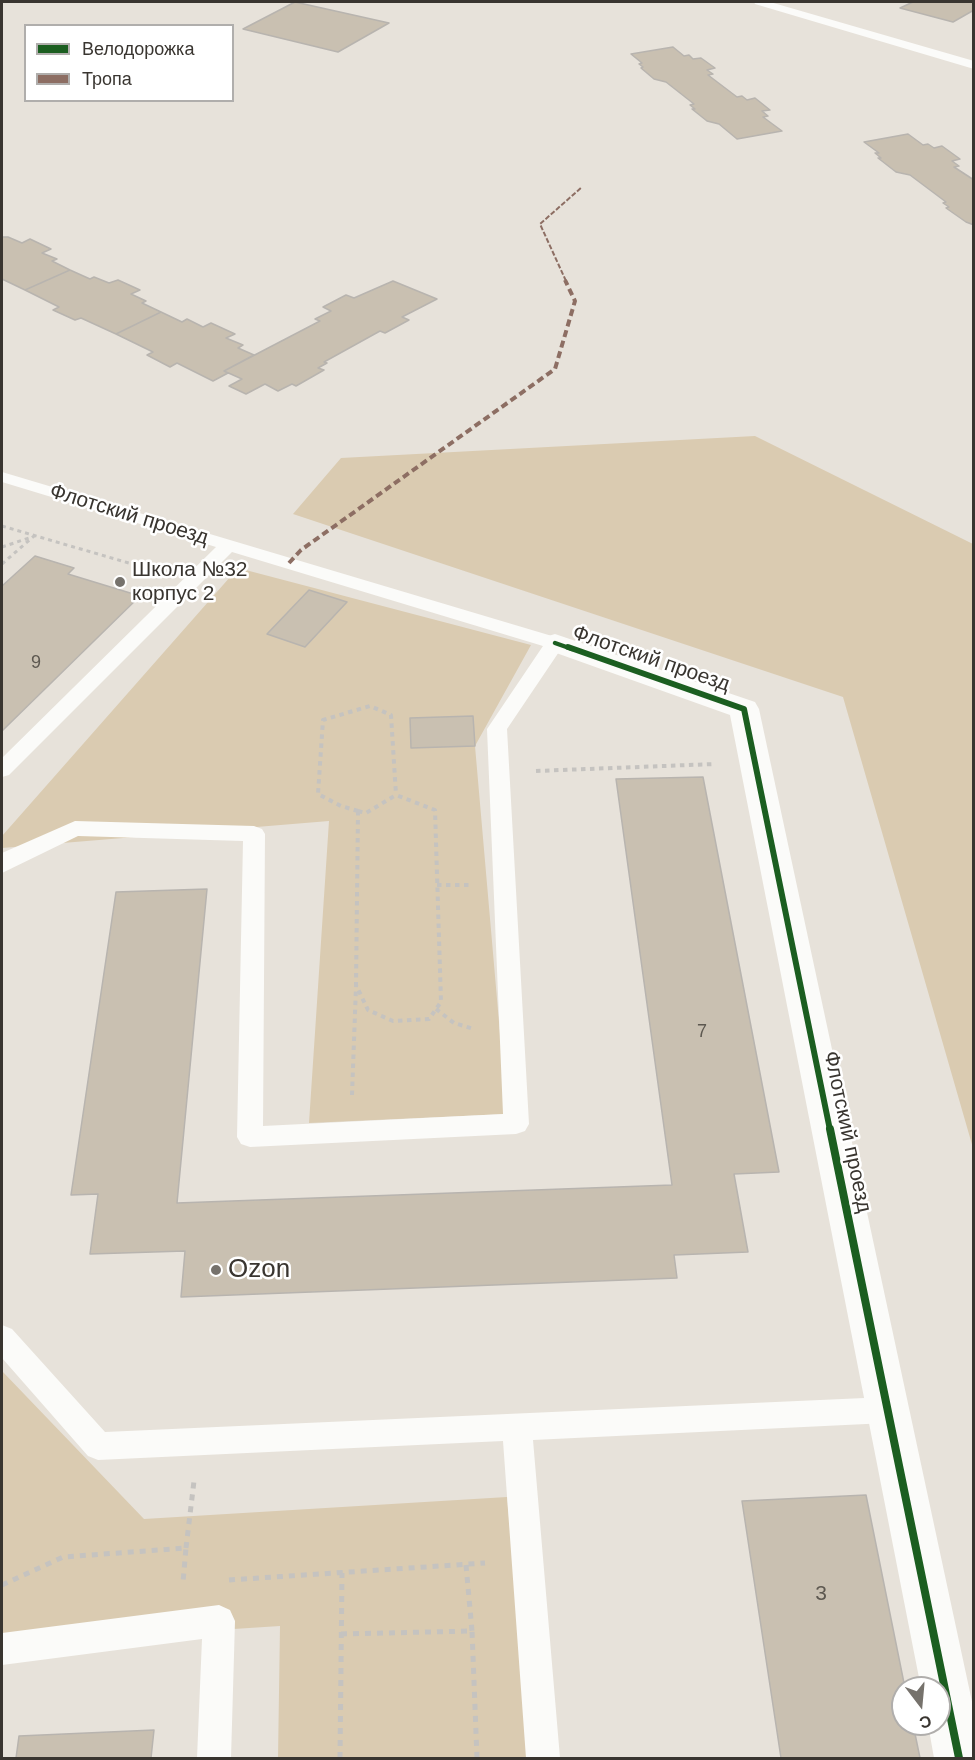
<!DOCTYPE html>
<html>
<head>
<meta charset="utf-8">
<style>
  body { margin:0 }
  #map { position:relative; width:975px; height:1760px; overflow:hidden; background:#e7e2da; font-family:Helvetica,sans-serif }
  canvas { display:block }
  .frame { position:absolute; inset:0; border:3px solid #393530; pointer-events:none }
  .legend { position:absolute; left:24px; top:24px; width:210px; height:78px; box-sizing:border-box; background:#fff; border:2px solid #b0aeac; margin:0; padding:8px 10px; list-style:none; font-size:18px; color:#393530 }
  .legend li { display:flex; align-items:center; gap:12px; height:30px }
  .legend b { width:30px; border:2px solid #b0aeac }
  .north { position:absolute; left:891px; top:1676px; width:60px; height:60px; box-sizing:border-box; background:#fff; border:2px solid #b0aeac; border-radius:50%; rotate:164deg; font-size:16px; font-weight:700; line-height:24px; text-align:center; color:#393530 }
  .north::after { content:''; display:block; margin:auto; width:21px; height:27px; background:#76726c; clip-path:polygon(50% 0,100% 100%,50% 72%,0 100%) }
</style>
</head>
<body>
<div id="map">
<canvas width="975" height="1760"></canvas>
<div class="frame"></div>
<ul class="legend">
<li><b style="height:8px;background:#1b5e20"></b>Велодорожка</li>
<li><b style="height:8px;background:#8d6e63"></b>Тропа</li>
</ul>
<div class="north">С</div>
</div>
<script>
const ctx = document.querySelector('canvas').getContext('2d');
ctx.lineJoin = 'round';
function fill(path, color) { ctx.fillStyle = color; ctx.fill(path, 'evenodd'); }
function strokePath(path, color, width, dash) { ctx.strokeStyle = color; ctx.lineWidth = width; ctx.lineCap = dash ? 'butt' : 'round'; ctx.setLineDash(dash || []); ctx.stroke(path); }
function label(font, color, halo, rows, align = 'center') {
  ctx.font = font + ' Helvetica,sans-serif'; ctx.lineWidth = 5; ctx.setLineDash([]); ctx.textBaseline = 'middle'; ctx.strokeStyle = halo; ctx.fillStyle = color; for (const [text, x, y, turn = 0] of rows) {
    ctx.save(); ctx.translate(x, y); ctx.rotate((+turn || 0) * Math.PI / 180); ctx.textAlign = isNaN(turn) ? turn : align; if (halo) ctx.strokeText(text, 0, 0); ctx.fillText(text, 0, 0); ctx.restore();
  }
}
const green = new Path2D(`
  M755 436 973 544V1148L843 697 293 514 341 458Z
  M238 568 531 645 475 746 507 1114 309 1123 329 821 2 848V836Z
  M2 1371 144 1519 507 1497 532 1758H278L280 1626 2 1644Z`);
const building = new Path2D(`
  M295 2 389 23 338 52 243 29Z
  M913 2H974V10L953 22 900 8Z
  M673 47 684 56 689 55 693 59 701 58 715 68 707 70 713 74 708 75 737 97 742 96 747 100 755 98 770 110 762 111 768 116 763 117 782 131 737 139 719 124 707 121 692 109H695L690 105 694 104 666 82 654 79 641 68 643 67 639 64 642 63 631 54Z
  M908 134 923 145 928 144 934 148 942 146 960 159 952 161 959 166 954 167 974 180V225L966 222 946 208 949 207 943 203 946 202 910 175 896 172 878 158H881L875 153H879L864 142Z
  M2 237H8L22 243 30 239 51 249 42 253 57 259 52 261 70 270 25 290 2 279Z
  M70 270 90 279 94 277 109 283 118 280 140 290 131 294 146 301 142 303 161 312 116 334 81 318 75 320 53 310 59 307 25 290Z
  M393 281 437 299 402 317 409 320 385 333 380 331 324 362 327 363 318 368 324 370 296 386 292 384 278 391 265 384 246 394 229 386 242 379 224 371 320 321 315 319 331 311 323 307 346 295 354 298Z
  M161 312 182 322 187 319 203 327 211 323 235 334 226 338 243 345 238 348 254 355 224 371 228 373 213 381 177 363 170 367 147 355 153 352 116 334Z
  M35 556 74 568 68 574 140 596 2 731V586Z
  M309 590 347 602 305 647 267 634Z
  M473 716 475 746 411 748 410 718Z
  M703 777 779 1172 734 1174 748 1252 674 1255 677 1278 181 1297 185 1251 90 1254 98 1194 71 1195 116 892 207 889 177 1203 672 1185 616 779Z
  M866 1495 905 1688H903V1724H913L920 1758H781L742 1501Z
  M154 1730 151 1758H16L19 1736Z`);
const pathFar2 = new Path2D(`
  M2 526 156 571
  M2 547 32 537
  M2 564 34 536`);
const pathFar1 = new Path2D(`
  M536 771 715 764
  M358 811 366 813 396 795
  M358 811 356 985 368 1010 393 1021 429 1019 441 1002 435 810 396 795
  M358 811 341 806 318 794 323 720 370 706 391 715 396 795
  M437 885H469
  M436 1009 454 1023 474 1029
  M352 1095 356 986`);
const path = new Path2D(`
  M186 1548 194 1481
  M466 1565 472 1631
  M229 1580 485 1563
  M2 1585 63 1557 186 1548 183 1582H185
  M341 1634 472 1631 477 1758
  M340 1758 342 1573`);
const lane = new Path2D(`
  M754 2H770L974 61V69L755 4Z
  M2 472 562 639 565 643 507 729 529 1124 525 1131 516 1134 250 1147 241 1144 237 1137 243 841 78 836 2 873V853L75 821 254 826 262 829 265 834 263 1126 503 1114 487 729 543 646 232 552 9 775 2 777V758L216 547 2 482Z
  M2 1325 12 1329 105 1432 887 1397 897 1401 902 1410 897 1419 887 1423 533 1440 560 1758H526L503 1441 98 1460 88 1456 2 1358Z
  M219 1605 230 1610 235 1621 231 1758H197L202 1639 2 1665V1633Z`);
const street = new Path2D(`
  M555 634 755 702 759 709 974 1711V1758H934L928 1724H939V1688H921L730 715 545 649 541 643 545 637Z`);
const quietFar1 = new Path2D(`
  M566 281 540 224 582 187`);
const quiet = new Path2D(`
  M289 563 301 550 555 369 575 301 565 280`);
const cyclewayFar2 = new Path2D(`
  M555 643 572 649`);
const cyclewayFar1 = new Path2D(`
  M568 647 744 709 830 1130`);
const cycleway = new Path2D(`
  M830 1129 959 1758`);
const markers = [
  [120,582,6,"#76726c"],
  [216,1270,6,"#76726c"]
];
const numberNames = [
  ["9",36,663],
  ["7",702,1032]
];
const streetNames = [
  ["Флотский проезд",129,515,17],
  ["Флотский проезд",651,659,19],
  ["Флотский проезд",847,1132,78]
];
const poiNames = [
  ["Школа №32",132,570],
  ["корпус 2",132,594]
];
const nearNumbernames = [
  ["3",821,1594]
];
const nearPoinames = [
  ["Ozon",228,1270]
];
fill(green, '#dacbb1');
fill(building, '#c9c0b1');
strokePath(building, '#b8b4af', 1.5);
strokePath(pathFar2, '#c5c3c0', 3, [4, 4]);
strokePath(pathFar1, '#c5c3c0', 4, [4.5, 4.5]);
strokePath(path, '#c5c3c0', 5, [6, 6]);
fill(lane, '#fbfbf9');
fill(street, '#fbfbf9');
strokePath(quietFar1, '#8d6e63', 2, [5, 2]);
strokePath(quiet, '#8d6e63', 4, [7, 4]);
strokePath(cyclewayFar2, '#1b5e20', 4.5);
strokePath(cyclewayFar1, '#1b5e20', 6);
strokePath(cycleway, '#1b5e20', 8);
for (const [x, y, r, color] of markers) { const dot = new Path2D(); dot.arc(x, y, r, 0, 2 * Math.PI); ctx.fillStyle = color; ctx.fill(dot); strokePath(dot, '#fff', 2); }
label('18px', '#5d5850', null, numberNames);
label('21px', '#393530', '#fff', streetNames);
label('21px', '#393530', '#fff', poiNames, 'left');
label('21px', '#5d5850', null, nearNumbernames);
label('26px', '#393530', '#fff', nearPoinames, 'left');
</script>
</body>
</html>
